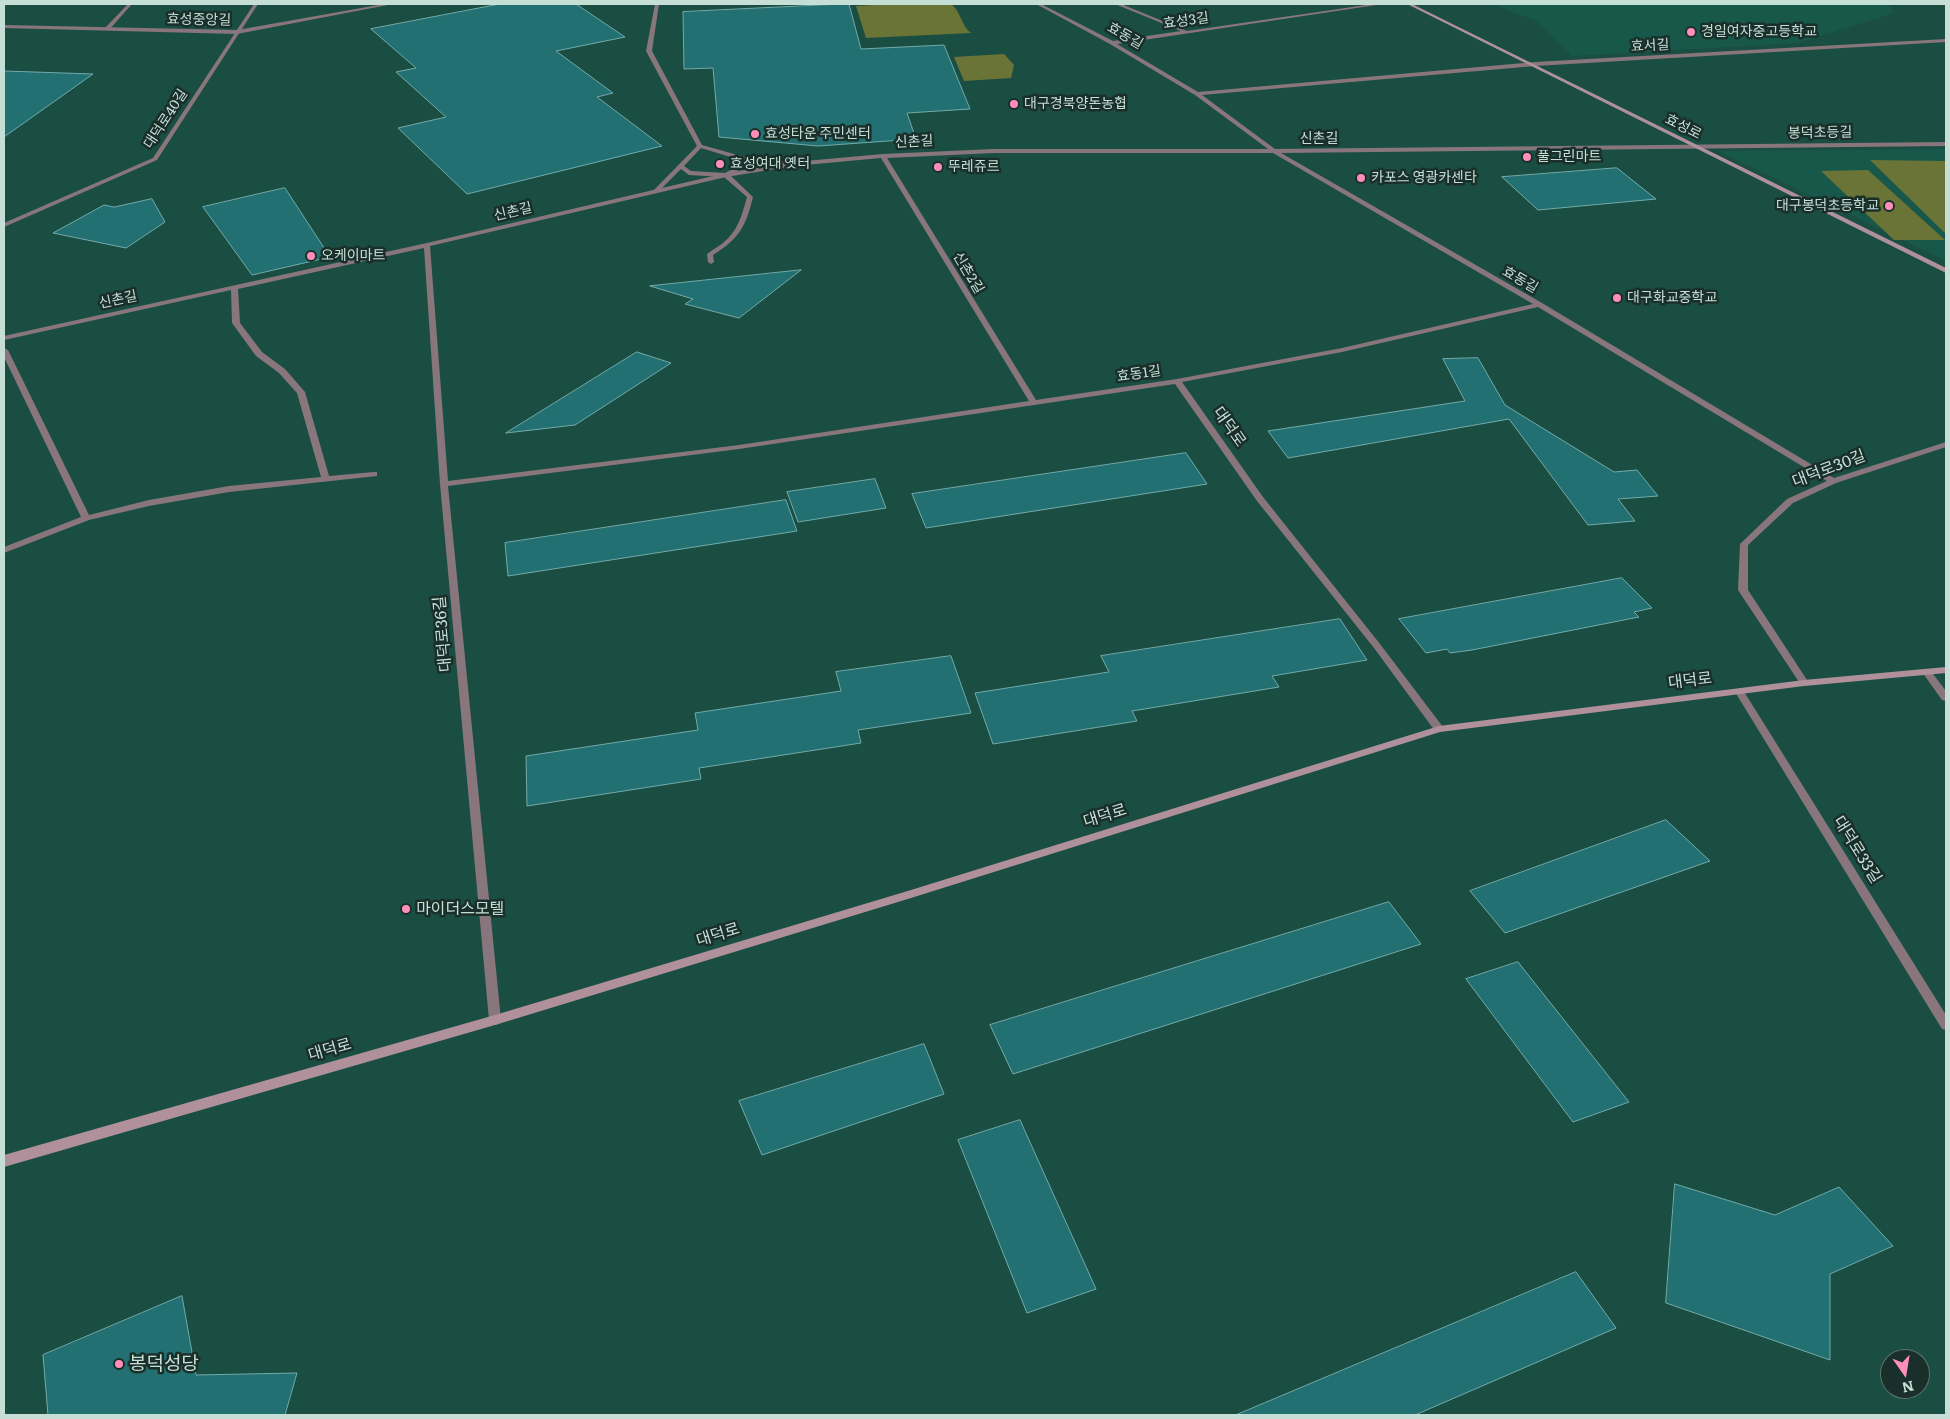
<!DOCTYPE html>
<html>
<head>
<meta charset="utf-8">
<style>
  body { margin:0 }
  #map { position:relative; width:1950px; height:1419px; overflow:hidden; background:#1b4e43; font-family:Literata,serif }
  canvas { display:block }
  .frame { position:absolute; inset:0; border:5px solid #c5dfd7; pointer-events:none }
  .north { position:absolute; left:1880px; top:1349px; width:50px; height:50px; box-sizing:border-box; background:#1a2f2a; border:1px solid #5e756f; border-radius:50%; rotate:167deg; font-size:14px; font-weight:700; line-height:20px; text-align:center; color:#c5dfd7 }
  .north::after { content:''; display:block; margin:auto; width:18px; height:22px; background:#ff8eba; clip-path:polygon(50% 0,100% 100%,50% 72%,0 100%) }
</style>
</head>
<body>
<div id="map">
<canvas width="1950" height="1419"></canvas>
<div class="frame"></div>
<div class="north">N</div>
</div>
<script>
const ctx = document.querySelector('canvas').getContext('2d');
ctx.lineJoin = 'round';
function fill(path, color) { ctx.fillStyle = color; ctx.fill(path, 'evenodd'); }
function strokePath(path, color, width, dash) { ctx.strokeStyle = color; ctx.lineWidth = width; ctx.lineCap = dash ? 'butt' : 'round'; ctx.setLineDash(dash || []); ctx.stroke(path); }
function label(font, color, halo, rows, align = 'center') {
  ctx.font = font + ' Literata,"Noto Sans KR",serif'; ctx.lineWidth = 5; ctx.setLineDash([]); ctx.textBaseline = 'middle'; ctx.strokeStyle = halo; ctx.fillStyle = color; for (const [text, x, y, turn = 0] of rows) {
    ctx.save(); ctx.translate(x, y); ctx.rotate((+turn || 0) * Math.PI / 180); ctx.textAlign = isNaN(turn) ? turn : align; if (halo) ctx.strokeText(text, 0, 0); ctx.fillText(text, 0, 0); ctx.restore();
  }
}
const built = new Path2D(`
  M1492 4H1888L1894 13 1798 43 1572 56 1537 21Z
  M1946 149V261L1718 151Z`);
const green = new Path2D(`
  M893 4H951C961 11 961 26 971 33L866 38 856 6Z
  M1004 54 1014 65 1011 78 964 81 954 57Z
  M1870 160 1946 161V234Z
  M1868 170 1945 240H1894L1821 171Z`);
const building = new Path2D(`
  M500 4H576L625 37 556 51 613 93 597 97 662 146 467 194 398 128 446 117 396 72 416 68 371 29Z
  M849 4 861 49 944 45 970 109 907 113 916 139 818 146 719 137 713 68 684 69 683 12Z
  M4 71 93 74 4 137Z
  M1617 168 1656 199 1538 210 1502 177Z
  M285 188 330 257 252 275 203 207Z
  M152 199 165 222 126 248 53 233 104 205 114 207Z
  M801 270 739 318 685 304 693 299 650 286Z
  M637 352 671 363 575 425 506 433Z
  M1478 358 1505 405 1614 472 1637 470 1658 496 1618 499 1635 521 1588 525 1509 419 1288 458 1268 431 1465 401 1443 359Z
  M1186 453 1207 484 926 528 912 494Z
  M875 479 886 508 798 522 787 492Z
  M786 500 797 531 508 576 505 543Z
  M1622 578 1652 608 1634 612 1639 617 1472 650 1450 653 1447 649 1426 653 1399 619Z
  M1340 619 1367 660 1272 676 1279 687 1132 711 1137 721 993 744 975 693 1109 672 1101 656Z
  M951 656 971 713 858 730 861 743 699 768 701 779 527 806 526 756 698 730 695 713 841 691 836 672Z
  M1666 820 1710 861 1505 933 1470 891Z
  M1389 902 1421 944 1013 1074 990 1025Z
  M1518 962 1629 1102 1573 1122 1466 979Z
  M924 1044 944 1094 762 1155 739 1101Z
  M1020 1120 1096 1289 1027 1313 958 1140Z
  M1675 1184 1775 1215 1839 1187 1893 1246 1830 1274V1360L1666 1303Z
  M1576 1272 1616 1328 1415 1415H1236Z
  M182 1296 196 1375 297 1373 285 1415H48L43 1355Z`);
const service = new Path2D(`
  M128 4H132L109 30H105V28Z
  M655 4H659L652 51 702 145 741 156 794 162 797 164 794 166 744 160 745 166 730 175 753 197C746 226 739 239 713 255L714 262 711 264 708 262 707 254C712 250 718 247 723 243 738 231 742 215 747 197L724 177 689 175 681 169 658 192 653 191 697 146 646 51ZM701 148 737 159 740 165 725 173 691 171 684 166Z`);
const minor = new Path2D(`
  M254 4H258L157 160 4 227V223L153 158Z
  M1036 4H1041L1113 41 1181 31 1115 4H1121L1187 31 1373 4H1383L1117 44 1198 92 1535 62 1946 39V42L1535 66 1202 95 1275 149 1946 142V146L1281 153 1542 303 1834 478 1946 442V447L1836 483 1793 503 1748 545V590L1809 683 1807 685H1801L1738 590 1740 544 1787 499 1827 481 1538 307 1342 352 1182 382 1263 497 1380 644 1443 727 1444 729 1443 731H1435L1374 648 1257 501 1175 384 739 449 448 486 501 1020 499 1024 495 1025 491 1024 489 1020 440 484 424 248 238 289 240 323 262 352 285 369 305 392 329 476 374 472H377V476L229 492 149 506 89 520 4 553V547L81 517 4 357V348L8 350 89 515 149 500 229 486 321 477 297 393 279 373 256 356 232 323 231 290 4 340V336L427 243 726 173 794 162 883 154 994 149H1268L1195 95 1110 44ZM994 153H1273L1533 304 1342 348 1177 379 1036 400 887 158ZM881 158 1029 401 739 445 448 481 430 246 726 177 794 166Z
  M1927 669 1930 670 1946 691V701L1942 700 1922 672Z
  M1740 689 1743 690 1946 1015V1030L1942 1029 1735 692Z`);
const tertiary = new Path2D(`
  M384 4H393L237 34 4 28V25L237 30Z`);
const secondary = new Path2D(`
  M1407 4H1412L1946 268V273Z
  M1946 667V673L1804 686 1440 732 911 898 495 1025 4 1167V1155L495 1015 911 890 1439 726 1804 680Z`);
const markers = [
  [1691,32,5,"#ff8eba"],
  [1014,104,5,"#ff8eba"],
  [755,134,5,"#ff8eba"],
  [1527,157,5,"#ff8eba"],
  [720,164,5,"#ff8eba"],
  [938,167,5,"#ff8eba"],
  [1361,178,5,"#ff8eba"],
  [1889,206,5,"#ff8eba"],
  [311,256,5,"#ff8eba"],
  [1617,298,5,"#ff8eba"],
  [406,909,5,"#ff8eba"],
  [119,1364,5,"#ff8eba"]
];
const farStreetnames = [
  ["효성중앙길",199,20,1],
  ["효성3길",1186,21,-8],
  ["효동길",1125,36,30],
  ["효서길",1650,46,-3],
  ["대덕로40길",166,119,-57],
  ["효성로",1683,127,27],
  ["봉덕초등길",1820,133,-1],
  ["신촌길",1319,139],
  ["신촌길",914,142,-3],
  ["신촌길",513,212,-13],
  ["신촌2길",968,273,59],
  ["효동길",1520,280,30],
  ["신촌길",118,300,-12],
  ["효동1길",1139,374,-8]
];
const farPoinames = [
  ["경일여자중고등학교",1701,32],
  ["대구경북양돈농협",1024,104],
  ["효성타운 주민센터",765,134],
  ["풀그린마트",1537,157],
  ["효성여대 옛터",730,164],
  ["뚜레쥬르",948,167],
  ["카포스 영광카센타",1371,178],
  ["대구봉덕초등학교",1879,206,"right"],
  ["오케이마트",321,256],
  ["대구화교중학교",1627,298]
];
const streetNames = [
  ["대덕로",1229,427,55],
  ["대덕로30길",1829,469,-21],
  ["대덕로36길",443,634,-95],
  ["대덕로",1690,681,-7],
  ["대덕로",1105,816,-17],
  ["대덕로33길",1857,850,58],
  ["대덕로",718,935,-17],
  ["대덕로",330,1050,-16]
];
const poiNames = [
  ["마이더스모텔",416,909]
];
const nearPoinames = [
  ["봉덕성당",129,1364]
];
fill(built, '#17584b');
fill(green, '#6b7437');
fill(building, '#227071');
strokePath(building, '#73aaaa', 1);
fill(service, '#89767c');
fill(minor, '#89767c');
fill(tertiary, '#89767c');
fill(secondary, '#b0919b');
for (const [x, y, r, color] of markers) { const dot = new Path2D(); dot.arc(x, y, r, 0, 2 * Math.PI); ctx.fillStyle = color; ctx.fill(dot); strokePath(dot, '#1a2f2a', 2); }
label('14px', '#c5dfd7', '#1a2f2a', farStreetnames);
label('14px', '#c5dfd7', '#1a2f2a', farPoinames, 'left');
label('16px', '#c5dfd7', '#1a2f2a', streetNames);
label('16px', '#c5dfd7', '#1a2f2a', poiNames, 'left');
label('19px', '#c5dfd7', '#1a2f2a', nearPoinames, 'left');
</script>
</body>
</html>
